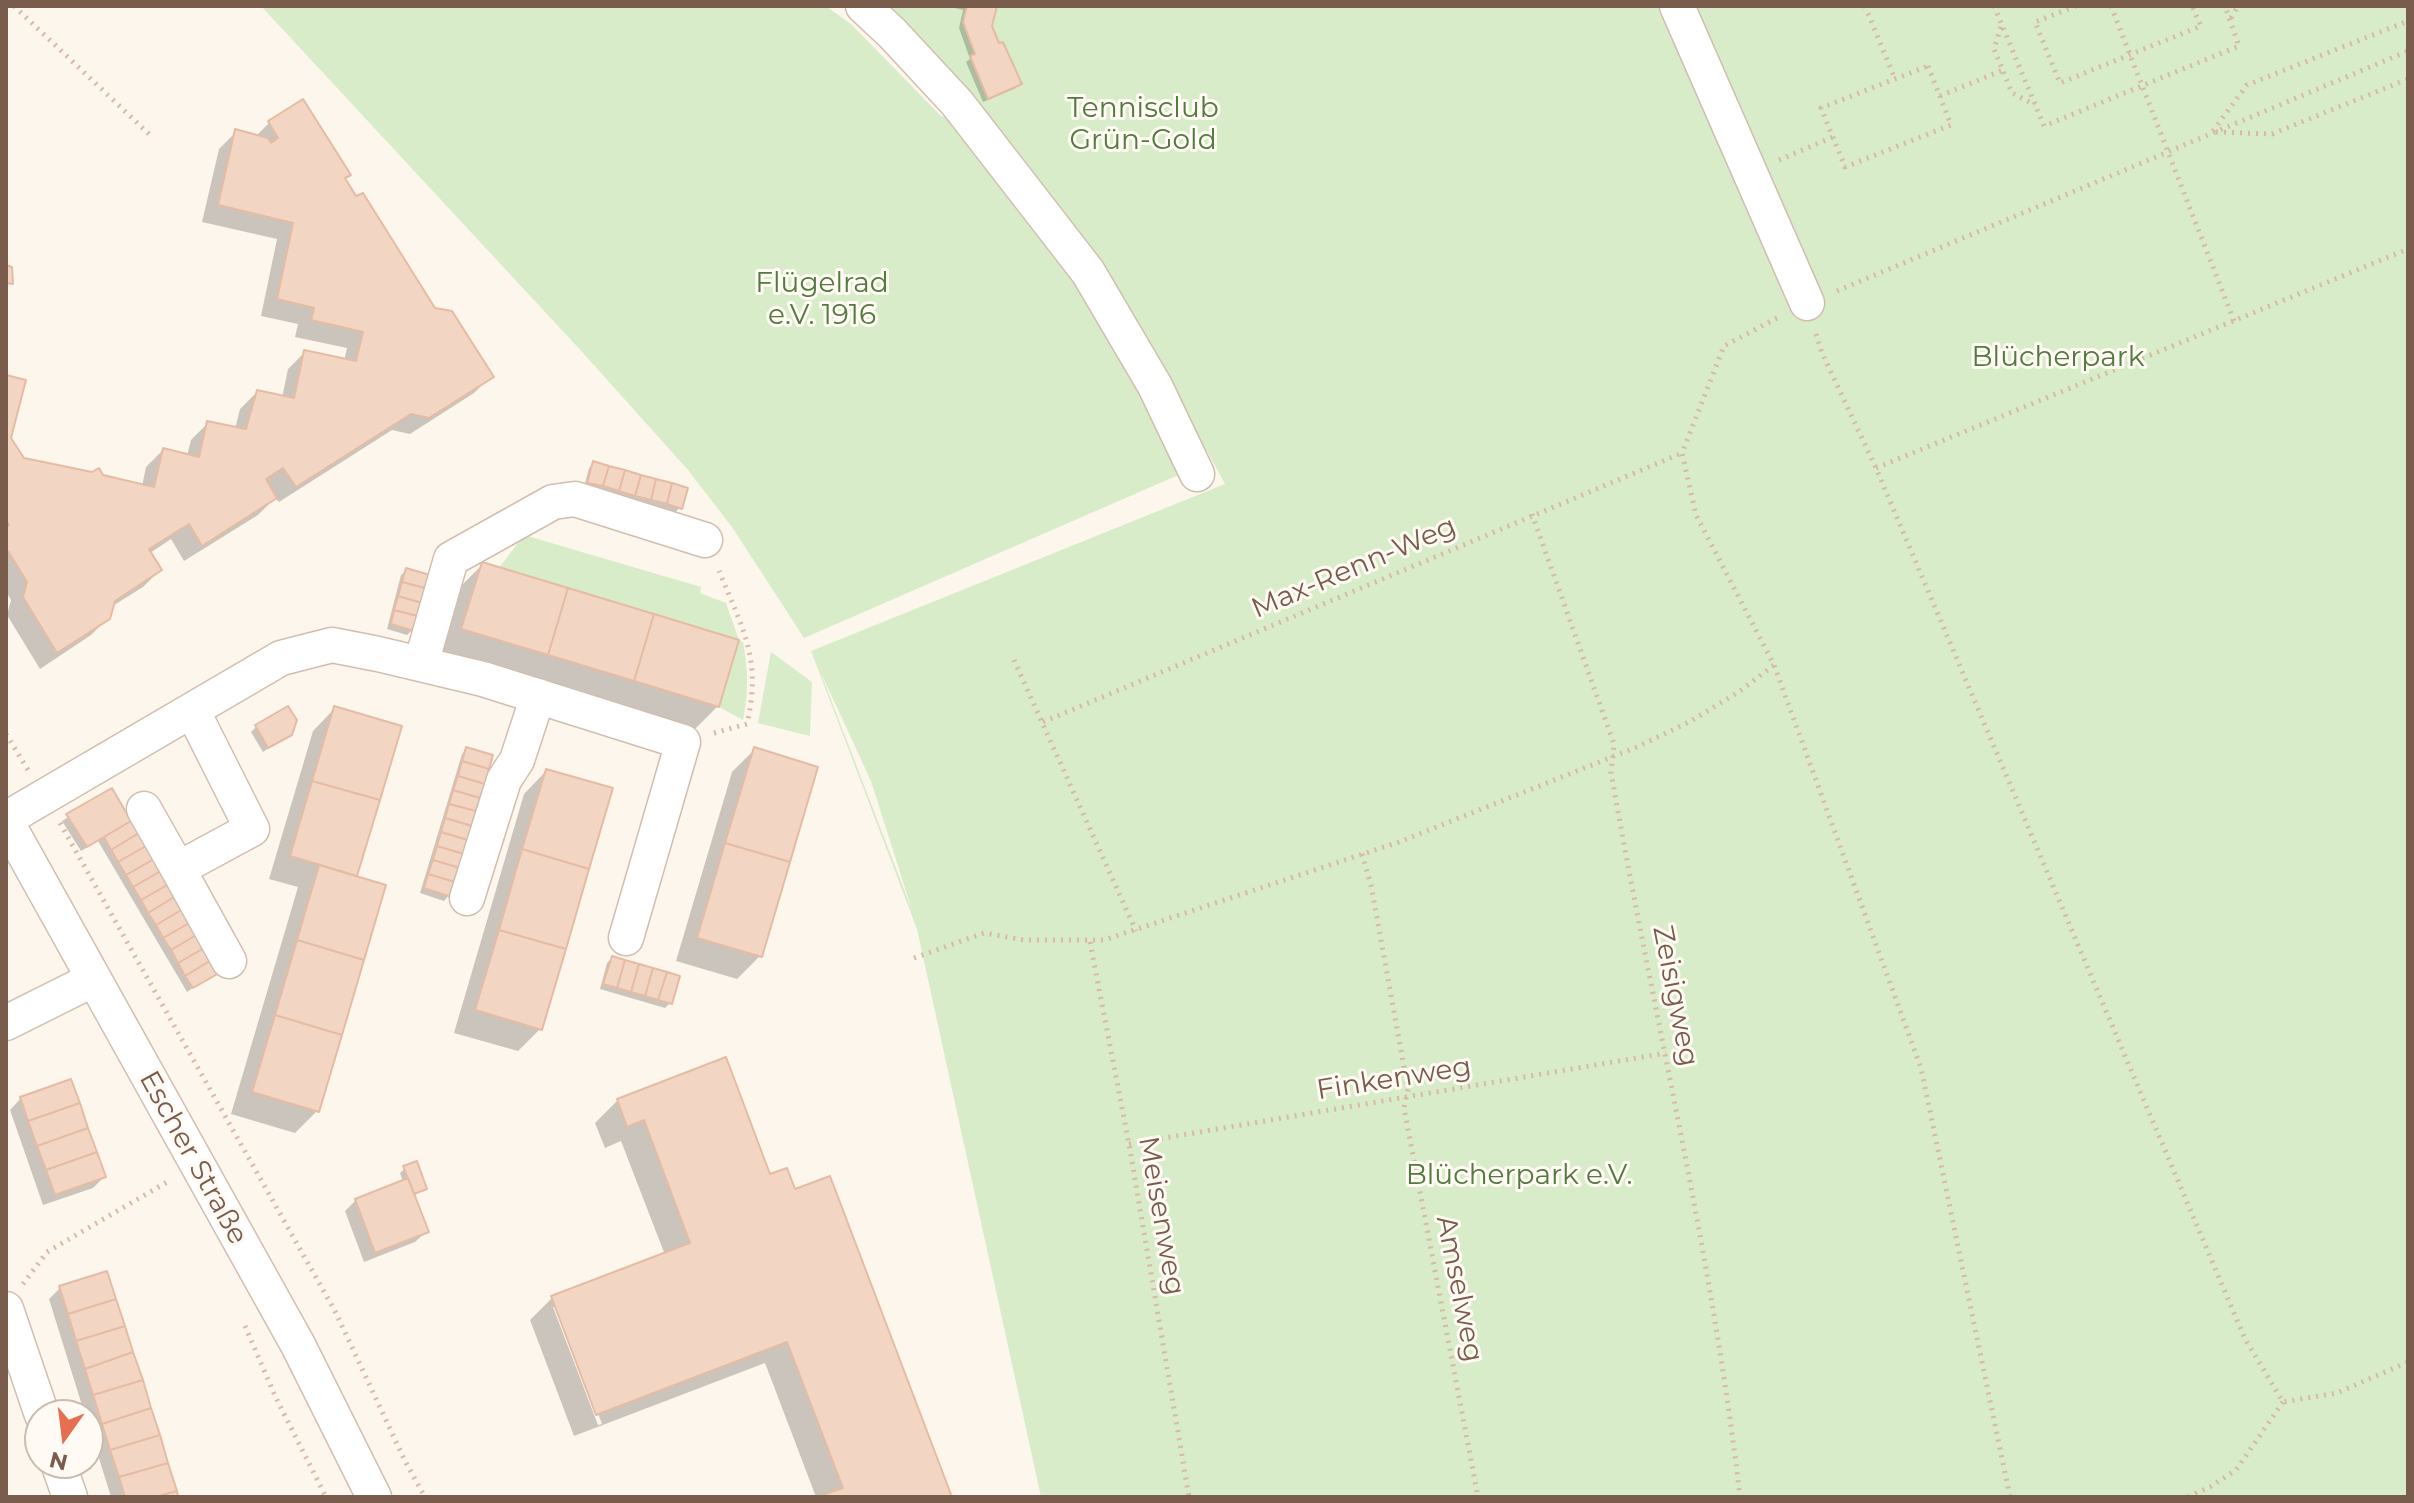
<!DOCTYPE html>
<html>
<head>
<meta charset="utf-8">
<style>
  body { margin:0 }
  #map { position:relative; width:2414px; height:1503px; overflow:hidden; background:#fdf6ec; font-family:Montserrat,sans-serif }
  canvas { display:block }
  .frame { position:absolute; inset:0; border:8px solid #7a5c4d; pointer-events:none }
  .north { position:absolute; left:24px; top:1399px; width:80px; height:80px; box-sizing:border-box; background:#fffaf3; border:2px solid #cabbb1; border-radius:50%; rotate:194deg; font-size:22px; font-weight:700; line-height:32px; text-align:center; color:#7a5c4d }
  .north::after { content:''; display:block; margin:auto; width:28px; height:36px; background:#e76f51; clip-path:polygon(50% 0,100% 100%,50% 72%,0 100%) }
</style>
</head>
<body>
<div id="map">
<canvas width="2414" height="1503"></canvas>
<div class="frame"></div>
<div class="north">N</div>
</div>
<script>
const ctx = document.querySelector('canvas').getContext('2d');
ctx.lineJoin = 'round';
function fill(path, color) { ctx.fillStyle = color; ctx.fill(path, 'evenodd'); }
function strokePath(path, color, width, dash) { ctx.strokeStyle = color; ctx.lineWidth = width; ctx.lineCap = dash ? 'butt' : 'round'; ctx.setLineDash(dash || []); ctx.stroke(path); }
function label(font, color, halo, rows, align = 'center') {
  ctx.font = font + ' Montserrat,sans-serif'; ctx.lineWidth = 6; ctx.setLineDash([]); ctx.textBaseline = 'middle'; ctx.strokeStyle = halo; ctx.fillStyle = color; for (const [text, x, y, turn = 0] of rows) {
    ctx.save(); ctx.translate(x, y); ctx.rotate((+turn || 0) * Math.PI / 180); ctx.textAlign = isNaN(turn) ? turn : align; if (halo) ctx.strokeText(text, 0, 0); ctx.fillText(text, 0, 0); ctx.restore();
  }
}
const green = new Path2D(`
  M261 6H826L852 25 942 117 945 112 1092 300 1183 473 804 638 732 527 688 470 584 354Z
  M880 6H2408V1497H1041L917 929 811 651 1225 484 1168 380ZM822 675 871 781 912 910 822 676Z
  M524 535 701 587 700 593 726 603 739 640 743 642C748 670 749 692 743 720L719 707 739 640 499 568Z
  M771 652 812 682 810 736 758 723Z`);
const shadow = new Path2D(`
  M947 6H995L990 26 1019 84 1014 89 983 102 966 62 970 59 959 28 963 10Z
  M302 101 348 175 344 179 434 310 491 376 474 393 410 434 392 430 279 502 275 498 258 515 184 561 171 539 150 553 160 570 143 587 111 607 108 618 91 635 40 669 7 615 11 600 6 591V377L9 439 23 459 142 486 146 467 163 450 187 456 191 440 208 423 235 429 240 409 257 392 282 398 288 369 305 352 344 361 347 348 295 337 298 324 261 316 277 239 202 222 219 149 236 132 255 137 269 123Z
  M594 463 680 507 675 513 584 487 589 468Z
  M482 565 718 706 686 738 431 661 451 596Z
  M407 570 412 630 407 635 387 629 401 575Z
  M335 708 400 727 355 877 317 1111 295 1133 231 1114 298 887 269 879 313 731Z
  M256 727 290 734 263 752 251 732Z
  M467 749 449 895 444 901 420 893 462 754Z
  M754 750 816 768 760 956 737 979 676 961 732 772Z
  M546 771 540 1029 518 1051 454 1033 524 794Z
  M111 791 218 971 187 992 98 841 81 851 62 821Z
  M612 958 670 1003 665 1008 600 989 607 963Z
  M21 1098 104 1177 93 1188 43 1205 10 1110Z
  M618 1100 794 1192 950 1497H816L765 1363 574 1436 530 1320 552 1298 665 1255 621 1141 605 1148 595 1123ZM553 1307H557L602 1424 598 1425Z
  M405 1168 425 1188 413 1196 427 1231 415 1242 364 1262 345 1211 356 1200 403 1182 400 1173Z
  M60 1288 176 1497H111L88 1423V1415H85L49 1299Z`);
const building = new Path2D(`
  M967 6H997L992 26 999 43 1003 42 1022 84 988 99 970 56 975 54 963 22Z
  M303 99 351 175 345 178 356 196 363 193 435 308 452 311 494 377 429 418 411 414 296 487 283 468 266 479 277 498 202 546 189 524 149 549 162 570 115 601 110 619 57 653 23 597 27 582 6 548V527L9 525 6 520V375L26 380 11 438 24 458 92 472 99 468 103 475 154 487 163 448 199 457 207 421 246 429 257 390 294 398 304 350 356 361 363 332 311 320 314 308 277 299 293 223 218 205 235 129 268 138 271 143 278 138 268 121Z
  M6 265 12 267 13 284 6 283Z
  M593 461 609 466 603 486 587 483Z
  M609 466 625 470 619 491 603 486Z
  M625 470 641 475 635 496 619 491Z
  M641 475 656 479 651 500 635 496Z
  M656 479 672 483 667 504 651 500Z
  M672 483 688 488 682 509 667 504Z
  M482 562 568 588 548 655 461 629Z
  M406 568 430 575 425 588 402 582Z
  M402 582 425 588 422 603 398 596Z
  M568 588 654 614 634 681 548 655Z
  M398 596 422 603 418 616 394 610Z
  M394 610 418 616 414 631 391 624Z
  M654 614 739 640 719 707 634 681Z
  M288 706 297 720 292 735 268 748 255 725Z
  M334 706 402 726 380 800 312 781Z
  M466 747 493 755 489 769 462 761Z
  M754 747 818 767 790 862 725 843Z
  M462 761 489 769 485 784 458 776Z
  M546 769 613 788 589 869 522 849Z
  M458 776 485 784 480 798 453 790Z
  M312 781 380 800 357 876 290 856Z
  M112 788 131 821 87 847 66 814Z
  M453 790 480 798 476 811 449 804Z
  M449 804 476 811 472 826 445 818Z
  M445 818 472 826 468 840 441 832Z
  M131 821 139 833 111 850 104 837Z
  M441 832 468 840 464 854 437 846Z
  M139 833 146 846 118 862 111 850Z
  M725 843 790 862 762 957 697 938Z
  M146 846 154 859 126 875 118 862Z
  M437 846 464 854 460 868 433 860Z
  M522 849 589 869 566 949 499 930Z
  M154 859 161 871 133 887 126 875Z
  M433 860 460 868 455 882 428 874Z
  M319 865 386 885 364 960 297 940Z
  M161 871 169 884 141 900 133 887Z
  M428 874 455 882 451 897 424 888Z
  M169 884 176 896 148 913 141 900Z
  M176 896 183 909 156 925 148 913Z
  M183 909 191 922 163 938 156 925Z
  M191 922 198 934 171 950 163 938Z
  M499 930 566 949 542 1030 475 1010Z
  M198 934 206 947 178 963 171 950Z
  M297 940 364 960 342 1035 275 1015Z
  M206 947 213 959 185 976 178 963Z
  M612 956 625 960 617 988 603 984Z
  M213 959 221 972 193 988 185 976Z
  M625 960 639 964 631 992 617 988Z
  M639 964 653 968 645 996 631 992Z
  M653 968 667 972 658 1000 645 996Z
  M667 972 680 976 672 1004 658 1000Z
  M275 1015 342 1035 319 1112 252 1092Z
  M726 1057 770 1174 787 1168 795 1189 830 1176 952 1497H826L825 1494 843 1488 787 1342 596 1415 551 1296 690 1243 644 1120 627 1127 617 1099Z
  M71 1079 80 1103 28 1121 20 1097Z
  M80 1103 88 1128 37 1146 28 1121Z
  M88 1128 97 1152 46 1170 37 1146Z
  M97 1152 106 1177 55 1195 46 1170Z
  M417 1161 427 1189 414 1194 403 1166Z
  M408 1178 429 1232 375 1253 355 1199Z
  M107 1271 116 1299 68 1314 59 1286Z
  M116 1299 125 1326 76 1341 68 1314Z
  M125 1326 133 1352 85 1369 76 1341Z
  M133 1352 143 1380 93 1395 85 1369Z
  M143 1380 151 1408 102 1424 93 1395Z
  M151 1408 160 1435 110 1450 102 1424Z
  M160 1435 168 1463 119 1477 110 1450Z
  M168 1463 177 1491 155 1497H125L119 1477Z
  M177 1491 178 1497H155Z`);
const path = new Path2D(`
  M14 6 151 136
  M1865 6 1895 79
  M1994 6 2044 126 2239 46 2225 6
  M2076 6 2035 22 2060 83 2201 26 2192 6
  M2111 6 2234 321
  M2231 18 2238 6
  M2001 27 1994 49 2012 93 2035 105
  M1928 66 1951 125 1845 167 1821 108Z
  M1940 96 2003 70
  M2213 131 2247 85 2408 21
  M2216 132 2272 134 2408 79
  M1779 160 1833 137
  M1837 291 2408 51
  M1777 318 1724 346 1682 453 1696 515 1774 665 1921 1068 2010 1497
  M1816 334 1822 353 1876 468 2245 1339 2283 1402 2337 1393 2408 1362
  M1876 468 2408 249
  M1532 514 1614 744 1611 772C1653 1014 1712 1253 1740 1497
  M1014 660 1136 931
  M1043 722 1682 453
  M714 733 747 724C762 658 743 630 719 571
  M6 734 28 770
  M60 823 336 1313 405 1461 425 1497
  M1362 854 1371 885 1408 1089 1404 1108 1478 1497
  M1090 942 1129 1144 1189 1497
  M914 958 984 933 1024 940H1104L1399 842 1637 747 1691 721 1740 691 1774 665
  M1129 1144 1666 1053
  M23 1284 47 1252 167 1182
  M245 1326 276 1398 326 1497
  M2188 1497 2210 1487 2236 1470 2283 1402`);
const minor = new Path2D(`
  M863 6 892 33 957 103 1088 272 1155 386 1197 474
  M1677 6 1807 303
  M421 664 451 559 553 502 575 499 705 540
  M192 710 252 829 178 869 229 961
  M144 809 178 869
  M6 819 281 658 332 645 378 654 483 679 683 742 626 938
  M6 821 298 1345 374 1497
  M467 898 504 780 517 760 538 696
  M6 1023 94 979
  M6 1309 42 1415
  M58 1463 70 1497`);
const parkNames = [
  ["Tennisclub",1143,109],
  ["Grün-Gold",1143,141],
  ["Flügelrad",822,284],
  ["e.V. 1916",822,316],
  ["Blücherpark",2058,358],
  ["Blücherpark e.V.",1519,1176]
];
const streetNames = [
  ["Max-Renn-Weg",1354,568,-23],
  ["Zeisigweg",1675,996,79],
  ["Finkenweg",1394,1079,-9],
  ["Escher Straße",193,1158,61],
  ["Meisenweg",1161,1216,80],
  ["Amselweg",1459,1289,79]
];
fill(green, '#d8ecc9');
fill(shadow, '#0003');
fill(building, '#f3d5c3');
strokePath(building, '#e6bba3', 2);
strokePath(minor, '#d1beb0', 37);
strokePath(path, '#d9b8a5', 5, [2, 6]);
strokePath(minor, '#fff', 34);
label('28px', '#537a41', '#fffaf3', parkNames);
label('28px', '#7a5c4d', '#fffaf3', streetNames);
</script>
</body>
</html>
